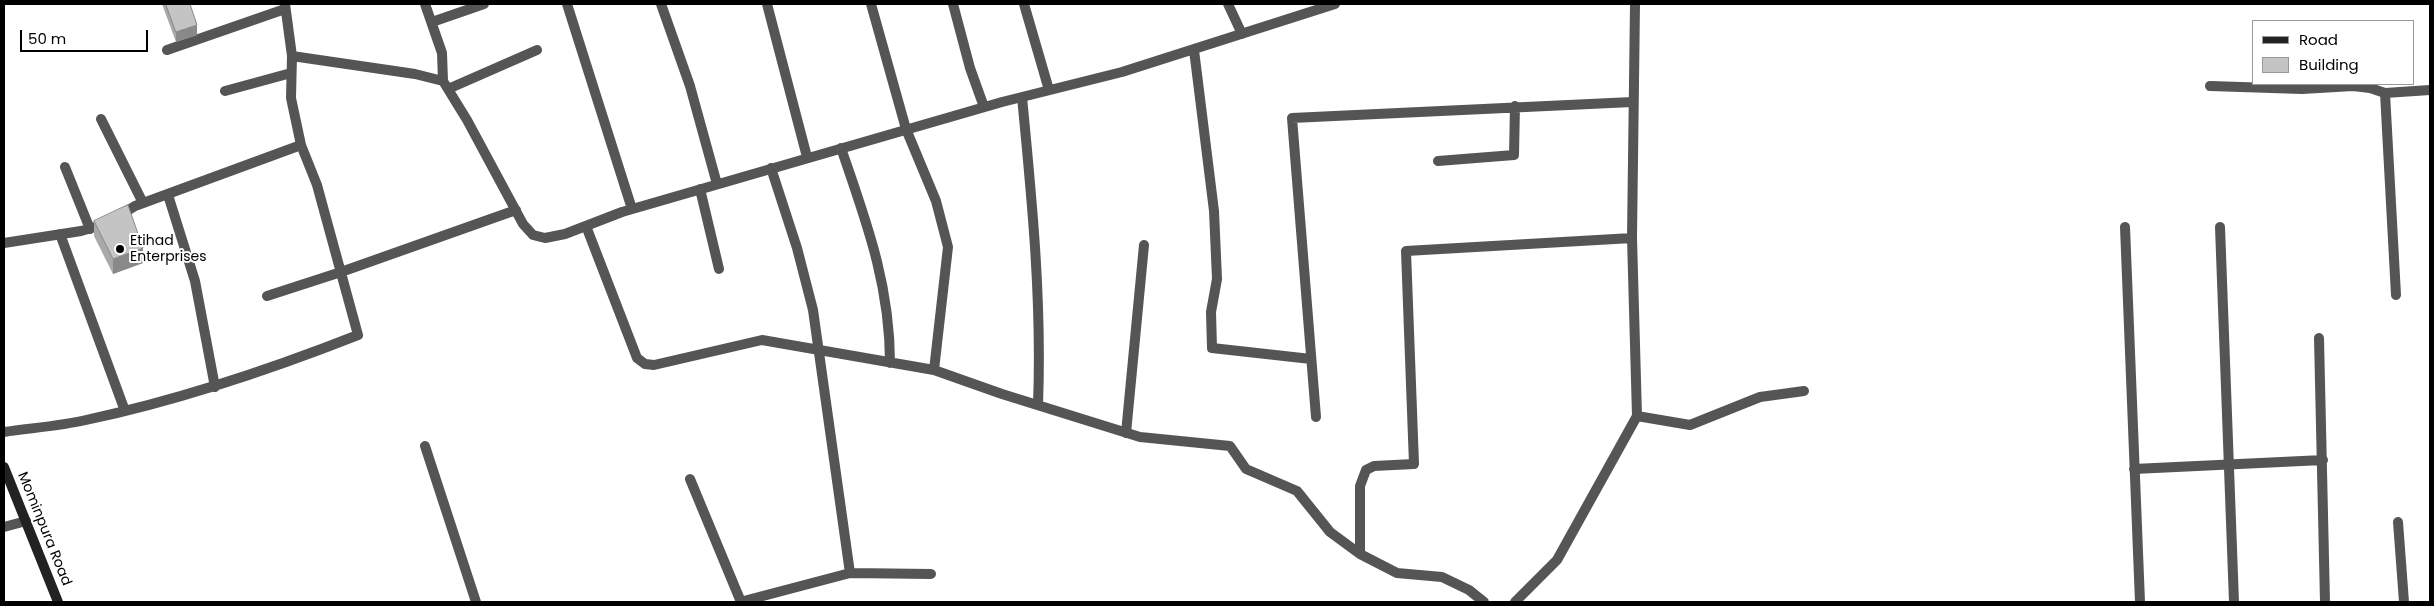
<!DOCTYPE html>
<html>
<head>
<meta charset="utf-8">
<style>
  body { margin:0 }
  #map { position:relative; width:2434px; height:606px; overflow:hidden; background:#fff; font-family:Poppins,sans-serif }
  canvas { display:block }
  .frame { position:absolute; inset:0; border:5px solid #000; pointer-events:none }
  .legend { position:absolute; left:2252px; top:20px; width:162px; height:65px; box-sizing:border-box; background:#fff; border:1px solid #999; margin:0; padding:6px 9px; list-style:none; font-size:15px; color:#000 }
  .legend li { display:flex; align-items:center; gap:10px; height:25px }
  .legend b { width:25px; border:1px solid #999 }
  .scale { position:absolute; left:20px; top:30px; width:128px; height:22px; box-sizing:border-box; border:2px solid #000; border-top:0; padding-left:6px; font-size:15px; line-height:18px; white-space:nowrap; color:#000; -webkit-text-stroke:4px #fff; paint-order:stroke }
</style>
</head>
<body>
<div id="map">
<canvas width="2434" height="606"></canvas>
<div class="frame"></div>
<ul class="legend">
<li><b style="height:6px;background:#222"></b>Road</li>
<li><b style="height:14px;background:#c4c4c4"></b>Building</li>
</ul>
<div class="scale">50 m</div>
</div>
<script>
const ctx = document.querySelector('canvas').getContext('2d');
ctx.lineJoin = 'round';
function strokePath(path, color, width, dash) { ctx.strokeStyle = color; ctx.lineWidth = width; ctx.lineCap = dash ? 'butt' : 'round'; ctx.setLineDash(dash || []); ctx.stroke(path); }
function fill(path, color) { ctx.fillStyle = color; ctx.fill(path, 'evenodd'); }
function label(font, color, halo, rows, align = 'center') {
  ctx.font = font + ' Poppins,sans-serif'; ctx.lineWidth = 4; ctx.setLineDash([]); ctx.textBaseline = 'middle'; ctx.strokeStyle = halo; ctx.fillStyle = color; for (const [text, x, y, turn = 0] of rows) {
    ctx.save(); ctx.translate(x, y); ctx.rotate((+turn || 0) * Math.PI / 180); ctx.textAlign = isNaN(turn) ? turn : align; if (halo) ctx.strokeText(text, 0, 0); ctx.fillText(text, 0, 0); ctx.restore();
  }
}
const street = new Path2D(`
  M285 4 292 56 415 74 443 81 467 120 523 224 533 235 545 238 565 234 622 212 1002 102 1122 72 1335 4
  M425 4 442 53 443 81
  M567 4 632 209
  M661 4 690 86 717 184
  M767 4 807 157
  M871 4 906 129 936 201 948 247 934 370
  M953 4 970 68 984 107
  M1024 4 1049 90
  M1228 4 1242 34
  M432 22 484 4
  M167 50 285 9
  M1194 50 1214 211 1217 279 1211 312 1212 348 1311 359
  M2210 86 2302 89 2353 86 2370 88 2385 93 2430 90
  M448 89 537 50
  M225 91 291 73
  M2385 93 2396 295
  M1022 97C1032 200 1042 302 1038 405
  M101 119 143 203
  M841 148C866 221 890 284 890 363
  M1438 161 1514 155 1515 106
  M65 167 90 229
  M771 168 797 248 813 310 850 573
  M700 189 719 269
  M168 195 195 281 215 387
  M119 216 135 206 301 145
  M586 226 637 358 645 364 654 365 762 340 934 370 1002 394 1140 437 1230 446 1246 469 1297 491 1330 532 1360 554 1397 573 1442 577 1469 590 1484 602
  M2125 227 2140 602
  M2220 227 2234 602
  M60 234 125 411
  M4 243 81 231 106 224
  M267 296 341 272 516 210
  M2319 338 2325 602
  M1637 416 1690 425 1760 397 1804 391
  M1316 417 1292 118 1632 102
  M4 432C31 428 60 426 86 420 180 400 269 370 358 335L317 185 301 145 291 98 292 56
  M1126 433 1144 245
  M425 446 476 602
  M2134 469 2323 460
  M690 479 741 602
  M2398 522 2404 602
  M4 527 26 521
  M1360 554V486L1366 470 1374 466 1414 464 1406 251 1632 238
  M740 602 850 573 931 574
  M1515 602 1557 560 1637 416 1632 238 1635 4`);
const secondary = new Path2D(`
  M4 467 58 602`);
const wall = new Path2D(`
  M162 4H190L197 35 176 42Z
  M94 221 143 263 113 274 94 236Z`);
const shadedWall = new Path2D(`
  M197 25V35L176 42V32Z
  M143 248V263L113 274V259Z`);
const building = new Path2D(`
  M166 4H190L197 25 176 32Z
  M128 205 143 248 113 259 94 221Z`);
const markers = [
  [120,249,5,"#000"]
];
const poiNames = [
  ["Etihad",130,241],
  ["Enterprises",130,257]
];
const streetNames = [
  ["Mominpura Road",44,529,68]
];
strokePath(street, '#555', 10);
strokePath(secondary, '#222', 10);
fill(wall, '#a9a9a9');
fill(shadedWall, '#898989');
fill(building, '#c4c4c4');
strokePath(building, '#898989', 1);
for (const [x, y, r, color] of markers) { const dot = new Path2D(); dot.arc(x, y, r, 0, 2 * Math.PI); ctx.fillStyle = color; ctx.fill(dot); strokePath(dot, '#fff', 2); }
label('14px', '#000', '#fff', poiNames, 'left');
label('14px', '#000', '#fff', streetNames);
</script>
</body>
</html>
